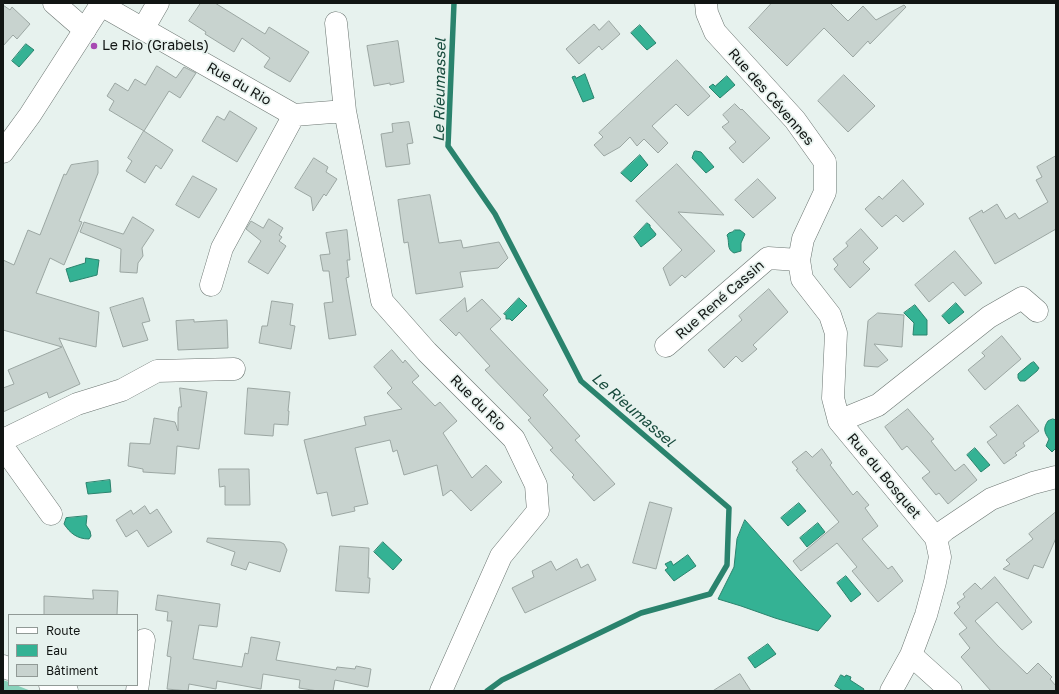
<!DOCTYPE html>
<html>
<head>
<meta charset="utf-8">
<style>
  body { margin:0 }
  #map { position:relative; width:1059px; height:694px; overflow:hidden; background:#e7f2ee; font-family:"Golos Text",sans-serif }
  canvas { display:block }
  .frame { position:absolute; inset:0; border:4px solid #111513; pointer-events:none }
  .legend { position:absolute; left:8px; top:614px; width:130px; height:72px; box-sizing:border-box; background:#e7f2ee; border:1px solid #919a96; margin:0; padding:5px 7px; list-style:none; font-size:12px; color:#111513 }
  .legend li { display:flex; align-items:center; gap:8px; height:20px }
  .legend b { width:20px; border:1px solid #919a96 }
</style>
</head>
<body>
<div id="map">
<canvas width="1059" height="694"></canvas>
<div class="frame"></div>
<ul class="legend">
<li><b style="height:5px;background:#fff"></b>Route</li>
<li><b style="height:11px;background:#34b294"></b>Eau</li>
<li><b style="height:11px;background:#c8d3cf"></b>Bâtiment</li>
</ul>
</div>
<script>
const ctx = document.querySelector('canvas').getContext('2d');
ctx.lineJoin = 'round';
function fill(path, color) { ctx.fillStyle = color; ctx.fill(path, 'evenodd'); }
function strokePath(path, color, width, dash) { ctx.strokeStyle = color; ctx.lineWidth = width; ctx.lineCap = dash ? 'butt' : 'round'; ctx.setLineDash(dash || []); ctx.stroke(path); }
function label(font, color, halo, rows, align = 'center') {
  ctx.font = font + ' "Golos Text",sans-serif'; ctx.lineWidth = 3.5; ctx.setLineDash([]); ctx.textBaseline = 'middle'; ctx.strokeStyle = halo; ctx.fillStyle = color; for (const [text, x, y, turn = 0] of rows) {
    ctx.save(); ctx.translate(x, y); ctx.rotate((+turn || 0) * Math.PI / 180); ctx.textAlign = isNaN(turn) ? turn : align; if (halo) ctx.strokeText(text, 0, 0); ctx.fillText(text, 0, 0); ctx.restore();
  }
}
const green = new Path2D(`
  M3 680 9 682V685H16L31 691H3Z`);
const water = new Path2D(`
  M640 25 656 43 647 50 631 33Z
  M26 44 34 50 19 67 12 61Z
  M585 74 594 98 583 102 572 77 575 76 576 78Z
  M727 76 735 85 720 98 709 87 713 84 715 86Z
  M696 151 701 152 714 167 706 173 692 158 694 152Z
  M640 155 648 165 631 182 621 173Z
  M647 223 650 225V227L656 234 655 236 641 247 634 237Z
  M735 230H740L745 234 741 243V251L734 253C726 249 730 242 727 235L729 233 732 232Z
  M86 258 99 260 97 275 70 282 66 269 85 263Z
  M519 298 527 306 512 321 510 319H506V315L504 314Z
  M956 303 964 312 949 324 942 316Z
  M915 305 927 320V335H913L914 323 904 313Z
  M1034 362 1039 368 1037 371 1025 381H1020L1018 378V374L1031 363Z
  M1053 419 1056 420V448L1052 452 1046 446 1049 439C1044 432 1043 428 1048 421Z
  M975 448 990 465 981 472 967 455Z
  M110 480 111 492 88 494 86 483Z
  M799 503 806 511 788 526 781 518Z
  M87 516 86 525 90 531 91 536 89 539C77 539 70 533 64 524L66 518Z
  M745 520 831 616 818 631 775 618 741 606 718 599 734 567 737 539Z
  M818 523 825 532 807 547 800 538Z
  M383 542 402 560 393 570 374 552Z
  M688 555 696 566 674 581 665 570 668 568 665 564 671 561 673 565Z
  M846 576 861 594 851 602 837 583Z
  M768 644 776 654 755 668 748 658Z
  M841 675 845 677 846 675 851 677 850 680 864 689 863 691H843L835 686Z`);
const stream = new Path2D(`
  M454 3 448 146 495 214 581 381 729 508 727 565 710 594 641 613 502 680 487 691`);
const building = new Path2D(`
  M201 3H215L265 34 269 27 309 52 290 82 264 67 270 58 242 38 234 52 205 34 206 32 189 21Z
  M772 3H830L848 21 863 6 876 20 904 5 906 7 870 44 868 41 853 57 824 28 787 66 749 28Z
  M3 5 10 10 12 7 30 24 17 39 13 35 3 46Z
  M609 21 620 34 602 50 599 46 579 64 566 49 594 24 599 30Z
  M398 41 404 82 390 85V83L374 86 367 46Z
  M677 60 710 96 688 116 676 104 652 126 668 143 658 153 644 139 637 146 630 137 620 147 604 156 594 145 603 137 599 133Z
  M157 66 176 78 184 67 196 73 180 98 169 91 144 131 109 110 114 101 107 96 115 83 128 91 135 79 145 85Z
  M844 75 875 106 848 132 818 101Z
  M735 104 741 110 742 109 770 138 743 163 729 148 736 142 722 127 729 122 723 115Z
  M230 111 257 128 237 162 202 141 217 116 224 120Z
  M409 122 413 143 407 144 410 164 386 167 381 134 393 132 392 124Z
  M144 131 173 150 161 169 156 165 145 183 126 171 132 161 128 158Z
  M1056 156V229L995 264 969 218 982 210 983 213 997 204 1006 219 1015 213 1019 219 1048 202 1036 180 1042 177 1037 167Z
  M314 158 328 167 326 172 337 179 326 196 324 194 313 211 311 197 295 188Z
  M98 161V173L79 221 82 222 64 265 50 258 36 293 99 312 96 347 59 338 80 384 49 398 47 392 3 412V388L14 384 8 370 62 347 3 330V260L14 265 28 230 40 235 64 174 66 175 71 165Z
  M677 164 724 215 678 212 715 251 685 278 682 275 670 286 663 268 682 250 636 201Z
  M193 176 217 189 199 218 176 205Z
  M758 179 776 198 753 218 735 200Z
  M903 180 924 204 903 222 896 215 882 227 865 209 879 196 882 199Z
  M430 195 439 243 461 240 463 248 499 242 508 258 498 268 460 272 463 287 416 294 408 242 404 243 398 200Z
  M133 217 154 230 142 248 143 256 138 263 137 273 120 272 121 249 80 232 84 222 123 234Z
  M269 219 283 228 279 235 282 237 279 241 286 246 268 274 248 262 261 241 246 229 251 221 263 228Z
  M861 229 878 248 863 262 870 269 850 288 834 269 838 265 833 259 848 246 846 243Z
  M347 230 350 260H347L349 277 346 278 356 335 329 339 324 303 333 302 329 271H323L320 255 330 254 326 233Z
  M955 251 982 283 965 296 953 282 929 302 915 285Z
  M769 289 788 312 753 345 757 349 742 362 736 356 724 368 708 350 742 320 739 316Z
  M143 298 150 321 142 323 148 340 123 347 110 308Z
  M465 298 467 312 482 299 501 319 490 329 548 390 543 395 580 436 575 440 615 484 594 501 572 477 574 475 550 450 553 448 528 420 531 418 485 370 490 366 459 332 456 336 440 320Z
  M272 301 293 304 290 325 295 326 291 349 259 343 262 326H267Z
  M878 313 904 315 902 347 874 344 888 360 878 367 864 366 868 321Z
  M194 320V322L227 320 228 348 178 350 176 321Z
  M1002 336 1021 359 985 390 968 370 985 356 982 353Z
  M392 350 403 363 405 360 419 376 412 382 435 406 440 402 457 421 443 433 472 478 486 465 502 482 471 511 451 490 443 496 437 465 404 475 397 450 393 452 390 440 355 448 368 504 354 507 355 511 332 516 327 492 317 494 304 440 366 425 364 417 402 409 387 393 392 388 374 367Z
  M180 388 207 392 199 449 177 446 175 474 143 472V469L128 466 130 443 150 444 154 418 175 422 178 431V413L179 407H181Z
  M248 388 290 392 288 411H289L288 425 274 424 273 436 245 434Z
  M1018 405 1039 431 1023 443 1025 446 1015 453 1017 455 1004 464 987 442 997 435 990 427Z
  M908 409 934 439 931 441 955 471 964 464 977 480 948 504 939 493 936 495 922 478 930 472 907 446 902 450 885 427Z
  M822 449 832 463 830 465 853 495 857 491 869 505 865 508 878 526 862 539 888 569 892 566 903 581 878 602 852 571 857 567 837 543 801 571 793 561 839 522 796 470 798 469 792 462 806 451 812 457Z
  M219 469H249L250 505H225V486L220 487Z
  M650 502 672 508 656 569 633 563Z
  M145 506 150 514 157 509 172 532 148 547 137 530 126 537 116 520 131 510 133 514Z
  M1056 512V538L1043 568 1034 565 1028 579 1003 569 1010 564 1006 560 1033 539 1029 534Z
  M208 538 280 542 284 544 287 550 280 572 249 562 246 570 231 565 235 552 207 542Z
  M340 546 369 548 368 578H370L369 593 336 591Z
  M577 559 581 568 588 564 596 580 525 613 512 588 534 577 532 571 551 561 556 570Z
  M995 577 1032 622 1022 630 997 602 975 621 998 646 1027 674 1038 663 1052 677 1050 679 1056 686V691H991L961 657 970 648 959 634 967 628 954 613 960 607 957 603 965 597 963 594 975 583 981 589Z
  M93 590 118 591 117 615H44V596L93 599Z
  M158 595 220 604 217 627 199 625 193 659 242 667 245 653 248 654 251 637 280 642 276 660 336 670 337 667 355 669 356 666 371 669 368 687 335 680 333 691H318L299 688 300 680 263 674 261 689 217 681 216 689 189 684 188 691 167 689 171 657 167 656 172 621H167L168 612 156 610Z
  M740 674 751 691H713Z`);
const minor = new Path2D(`
  M54 3 85 30
  M706 3 707 13 715 32 795 120 825 162V192L803 239 799 260 802 279 830 315 836 333 833 398 839 421 936 538 940 557 935 582 926 615 911 655 891 691
  M101 5 294 115 345 111
  M336 23 345 111 382 301 427 352 514 439 536 485 538 511 501 556 441 691
  M143 29 158 3
  M211 285 222 248 294 115
  M666 346 768 258 799 260
  M839 421 878 405 989 317 1022 298 1037 311
  M3 440 77 404 122 390 157 371 234 369
  M3 447 51 514
  M936 538 945 530 991 499 1033 483 1056 477
  M911 655 951 691
  M3 666 9 669
  M50 685 67 691
  M137 691 144 640`);
const tertiary = new Path2D(`
  M3 152 30 115 102 3`);
const markers = [
  [94,46,4,"#a749b3"]
];
const poiNames = [
  ["Le Rio (Grabels)",102,46]
];
const streetNames = [
  ["Rue du Rio",239,84,30],
  ["Rue des Cévennes",771,97,49],
  ["Rue René Cassin",720,300,-41],
  ["Rue du Rio",478,403,45],
  ["Rue du Bosquet",884,476,50]
];
const waterNames = [
  ["Le Rieumassel",440,90,-89],
  ["Le Rieumassel",633,410,41]
];
fill(green, '#87d1ba');
fill(water, '#34b294');
strokePath(water, '#2a836d', 1);
strokePath(stream, '#2a836d', 5.5);
fill(building, '#c8d3cf');
strokePath(building, '#9ba6a2', 1);
strokePath(minor, '#6b7571', 23);
strokePath(tertiary, '#6b7571', 23);
strokePath(minor, '#fff', 22);
strokePath(tertiary, '#fff', 22);
for (const [x, y, r, color] of markers) { const dot = new Path2D(); dot.arc(x, y, r, 0, 2 * Math.PI); ctx.fillStyle = color; ctx.fill(dot); strokePath(dot, '#e7f2ee', 1.5); }
label('14px', '#111513', '#e7f2ee', poiNames, 'left');
label('14px', '#111513', '#e7f2ee', streetNames);
label('italic 15px', '#194c3e', '#e7f2ee', waterNames);
</script>
</body>
</html>
